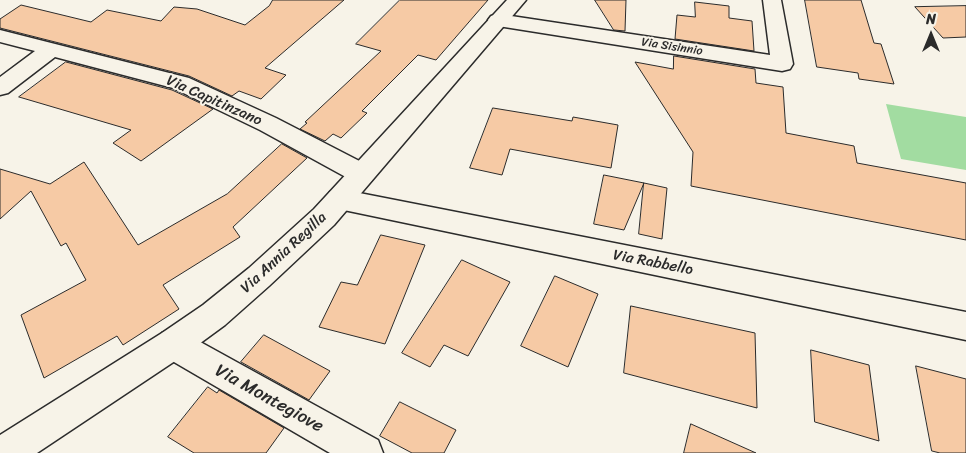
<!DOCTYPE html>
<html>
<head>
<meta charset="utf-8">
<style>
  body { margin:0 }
  #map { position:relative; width:966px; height:453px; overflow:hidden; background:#f7f3e8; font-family:Sriracha,sans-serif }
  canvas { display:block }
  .north { position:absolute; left:906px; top:10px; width:50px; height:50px; -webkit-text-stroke:4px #f7f3e8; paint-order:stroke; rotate:0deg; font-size:14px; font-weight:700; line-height:20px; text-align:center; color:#2b2b2b }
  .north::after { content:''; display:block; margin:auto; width:18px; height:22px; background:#2b2b2b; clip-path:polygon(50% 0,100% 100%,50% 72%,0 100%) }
</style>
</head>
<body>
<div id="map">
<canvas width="966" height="453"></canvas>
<div class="north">N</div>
</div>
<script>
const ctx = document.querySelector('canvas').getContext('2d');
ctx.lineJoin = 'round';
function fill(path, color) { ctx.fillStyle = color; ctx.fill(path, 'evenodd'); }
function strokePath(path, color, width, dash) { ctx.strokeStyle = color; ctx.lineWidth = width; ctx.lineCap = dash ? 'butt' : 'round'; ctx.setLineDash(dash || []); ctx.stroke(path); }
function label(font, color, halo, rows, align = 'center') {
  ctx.font = font + ' Sriracha,sans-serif'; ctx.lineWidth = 4; ctx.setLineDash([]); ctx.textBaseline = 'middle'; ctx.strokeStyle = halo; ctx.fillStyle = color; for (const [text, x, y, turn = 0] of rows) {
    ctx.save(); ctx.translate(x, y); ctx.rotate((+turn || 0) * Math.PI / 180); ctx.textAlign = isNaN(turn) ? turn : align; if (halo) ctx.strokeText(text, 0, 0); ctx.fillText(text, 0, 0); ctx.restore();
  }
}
const green = new Path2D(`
  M886 104 966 117V170L901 159Z`);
const building = new Path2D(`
  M273 0H344L265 68 286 75 261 99 239 91 232 96 189 76 0 28V19L21 5 91 22 107 10 161 21 174 7 197 9 245 25 269 6Z
  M400 0H488L436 60 418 55 362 111 367 113 341 138 333 134 325 141 300 129 307 123 305 122 381 51 356 44Z
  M595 0H626L625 31 614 30Z
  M805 0H861L874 43 881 44 894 84 859 79 858 73 817 67Z
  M695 2 729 6V18L752 21 754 51 675 39 677 15 695 17Z
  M966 6V37L943 38 915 7Z
  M674 56 755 69 756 83 783 87 786 133 854 146 857 163 966 183V240L691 186 693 152 635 62 673 69Z
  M66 62 172 90 213 109 141 161 113 143 131 130 19 97Z
  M493 108 572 121 573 117 618 125 611 168 510 149 502 175 470 168Z
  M282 144 307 158 233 227 240 237 163 285 179 309 123 345 117 336 44 378 21 315 86 280 66 243 61 246 31 191 0 219V169L50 184 84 162 138 245 227 194Z
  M604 175 644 183 624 230 594 224Z
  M644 183 667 188 662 239 639 234Z
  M381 235 425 245 385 344 319 327 341 282 357 285Z
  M462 260 510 282 468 356 444 345 430 367 402 353Z
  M555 276 598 294 568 367 521 346Z
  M631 306 755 333 757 408 624 373Z
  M264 335 330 371 309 400 241 362Z
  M811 350 869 365 879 441 815 422Z
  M916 366 966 379V453H940L932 451Z
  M208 387 217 393 219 390 284 428 266 453H194L168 437Z
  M400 402 456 430 444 453H412L380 436Z
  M691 424 756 453H684Z`);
const street = new Path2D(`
  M763 0H781L793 64 790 69 782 71 498 26 491 24 488 20 491 16 498 14 770 55Z
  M0 30 189 78 276 118 371 167 375 174 371 181 362 184 353 181 260 130 173 88 55 57 8 93 0 95V77L35 51 0 42Z
  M339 189 966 312V340L339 209 330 206 326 199 330 192Z
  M173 329 184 333 378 440 383 453H330L162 355 157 344 162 333Z`);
const secondary = new Path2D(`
  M507 0H526L334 225 269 286 225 325 184 355 37 453H0V435L162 333 203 305 249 268 314 209Z`);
const farStreetnames = [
  ["Via Sisinnio",672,47,9]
];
const streetNames = [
  ["Via Capitinzano",214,101,24],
  ["Via Annia Regilla",284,253,-43],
  ["Via Rabbello",653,263,11]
];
const nearStreetnames = [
  ["Via Montegiove",269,399,29]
];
fill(green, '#a2dca1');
fill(building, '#f6caa5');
strokePath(building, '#2b2b2b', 1);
strokePath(street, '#2b2b2b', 3);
strokePath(secondary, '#2b2b2b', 3);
fill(street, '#f7f3e8');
fill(secondary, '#f7f3e8');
label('12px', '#2b2b2b', '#f7f3e8', farStreetnames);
label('15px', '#2b2b2b', '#f7f3e8', streetNames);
label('18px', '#2b2b2b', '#f7f3e8', nearStreetnames);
</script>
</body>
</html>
